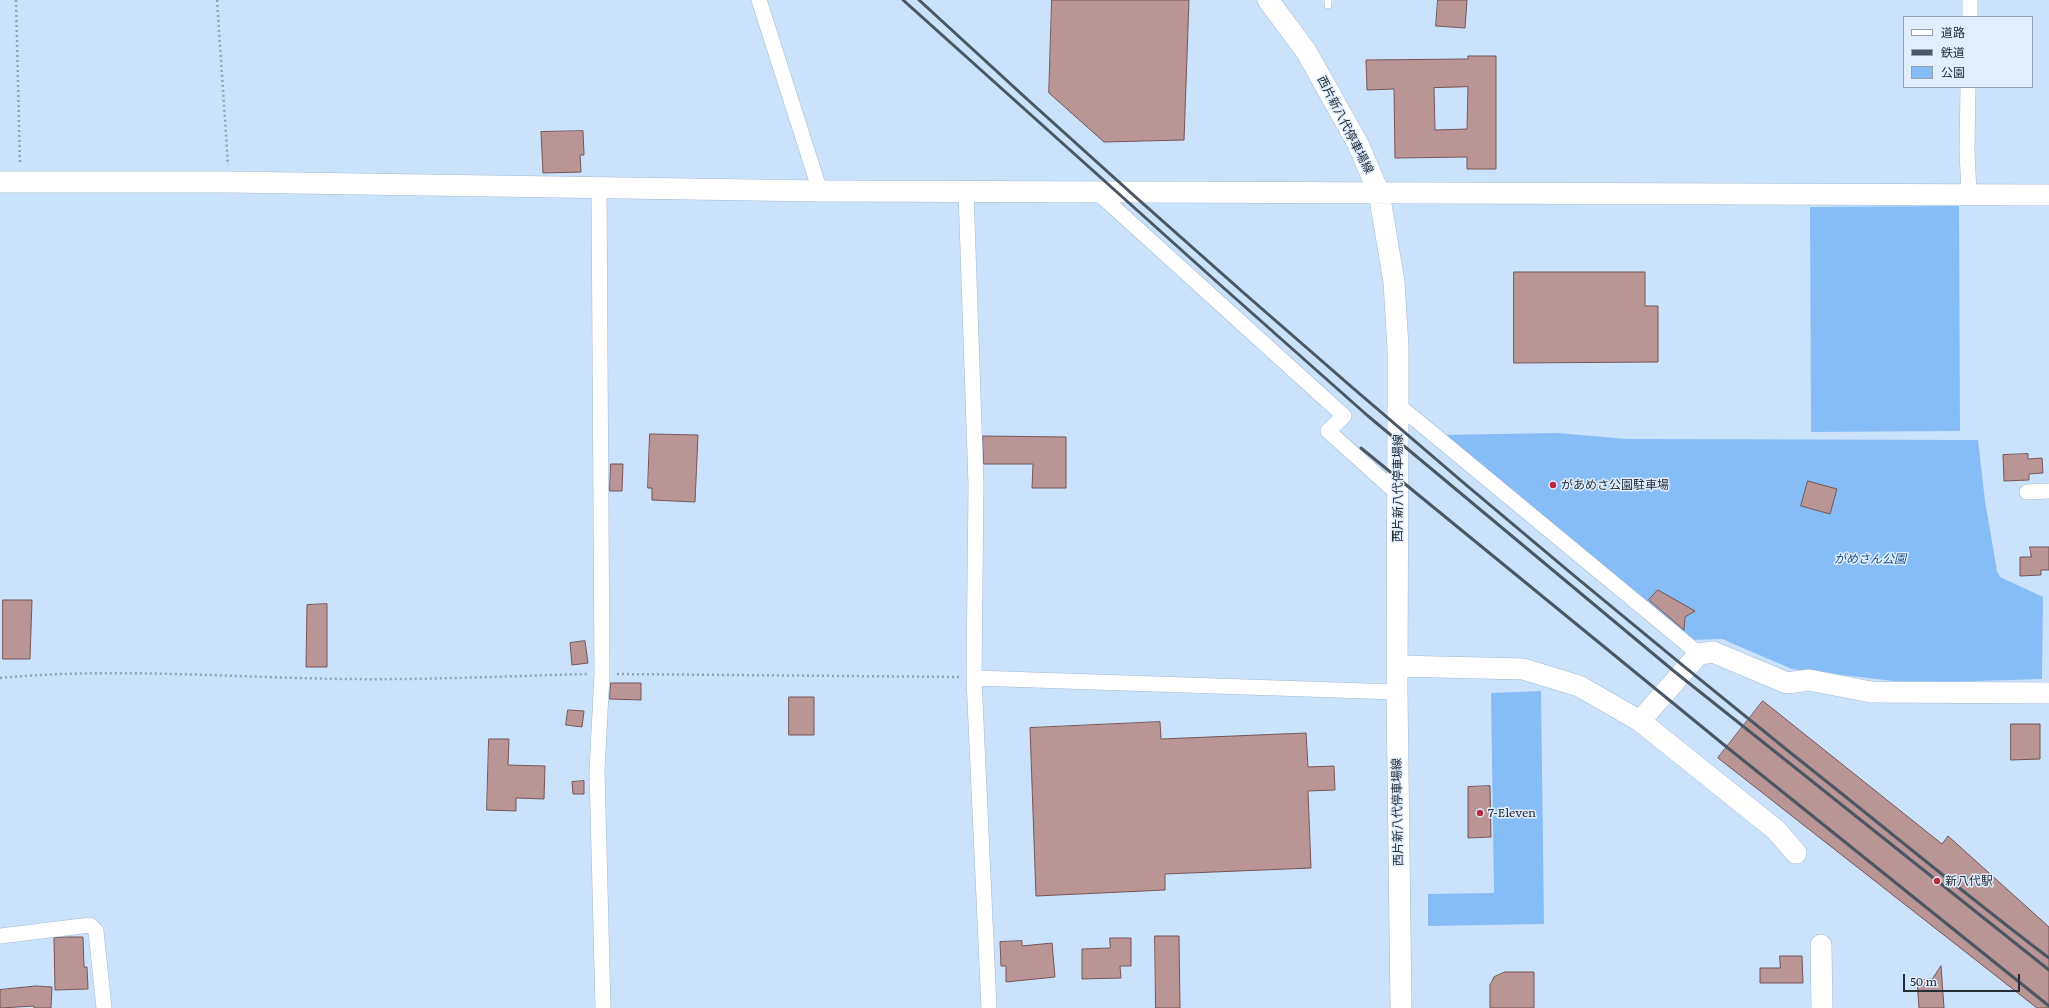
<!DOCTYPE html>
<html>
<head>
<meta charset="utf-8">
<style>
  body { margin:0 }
  #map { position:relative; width:2049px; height:1008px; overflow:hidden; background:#cbe2fc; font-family:Literata,"Noto Sans JP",serif }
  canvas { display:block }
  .legend { position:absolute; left:1903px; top:16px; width:130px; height:72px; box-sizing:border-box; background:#e0eefe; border:1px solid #95a1ae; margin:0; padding:5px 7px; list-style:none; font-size:12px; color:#252d37 }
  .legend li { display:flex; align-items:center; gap:8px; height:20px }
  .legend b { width:20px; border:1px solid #95a1ae }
  .scale { position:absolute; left:1903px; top:974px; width:117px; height:18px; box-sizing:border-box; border:2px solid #252d37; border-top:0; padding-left:5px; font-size:12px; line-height:14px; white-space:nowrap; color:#252d37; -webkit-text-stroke:3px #e0eefe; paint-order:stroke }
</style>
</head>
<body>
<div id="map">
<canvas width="2049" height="1008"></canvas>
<ul class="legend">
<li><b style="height:5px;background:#fff"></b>道路</li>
<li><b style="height:5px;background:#4b5664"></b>鉄道</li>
<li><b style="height:11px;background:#86bdf7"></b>公園</li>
</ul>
<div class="scale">50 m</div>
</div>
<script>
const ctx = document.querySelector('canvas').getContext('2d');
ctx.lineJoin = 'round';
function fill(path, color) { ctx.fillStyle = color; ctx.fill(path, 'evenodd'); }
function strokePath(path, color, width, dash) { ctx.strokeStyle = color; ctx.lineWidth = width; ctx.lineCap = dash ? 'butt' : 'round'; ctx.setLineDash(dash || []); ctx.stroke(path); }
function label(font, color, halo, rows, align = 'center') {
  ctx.font = font + ' Literata,"Noto Sans JP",serif'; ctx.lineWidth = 3; ctx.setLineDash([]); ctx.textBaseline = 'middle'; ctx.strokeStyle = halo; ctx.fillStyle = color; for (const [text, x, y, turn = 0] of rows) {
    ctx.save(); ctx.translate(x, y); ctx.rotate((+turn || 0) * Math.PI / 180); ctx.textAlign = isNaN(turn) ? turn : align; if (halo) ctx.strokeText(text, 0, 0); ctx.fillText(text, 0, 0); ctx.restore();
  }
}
const green = new Path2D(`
  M1959 206 1960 431 1811 432 1810 207Z
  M1558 433 1627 439 1978 440 1985 501 1997 571 2000 577 2043 597 2042 679 1910 683 1792 669 1722 639 1690 640 1440 435Z
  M1541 691 1544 924 1428 926V894L1494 893 1491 693Z`);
const building = new Path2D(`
  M1052 0H1189L1184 140 1104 142 1049 93Z
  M1438 0H1467L1465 28 1436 26Z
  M1468 56H1496V169H1467V157L1395 158 1394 89 1367 90 1366 60 1468 59ZM1468 87 1467 129 1435 130 1434 88Z
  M583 131 584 155H580L581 172 543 173 541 132Z
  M1514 272H1645V306H1658V362L1514 363Z
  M650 434 698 435 695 502 652 500V488H648Z
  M983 436 1066 437V488H1032L1033 464H984Z
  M2028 454V459L2042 458 2043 473 2029 474V480L2004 481 2003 455Z
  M611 464H623L622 491H610Z
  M1808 481 1837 489 1830 514 1801 506Z
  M2030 547H2049V570H2041V575L2020 576V557H2031Z
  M1658 590 1695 611 1685 617 1684 630 1649 600Z
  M3 600H32L30 659H3Z
  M327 604V667H306L307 605Z
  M585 641 588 663 572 665 570 643Z
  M611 683H641V700L610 699Z
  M789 697H814V735H789Z
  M1763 701 1942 844 1948 836 2049 927V1008H2037L1718 758Z
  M568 710 584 711 582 727 566 725Z
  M1160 722 1161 739 1306 733 1308 767 1334 766 1335 790 1308 791 1311 868 1165 874V890L1036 896 1030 728Z
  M2011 724H2040V759L2011 760Z
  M489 739H509L508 765 545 766 544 799 516 798V811L487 810Z
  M584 781V794H573L572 782Z
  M1490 786 1491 837 1468 838V787Z
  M1155 936H1179L1180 1008H1156Z
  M67 937H83L84 967H87L88 989 55 990 54 938Z
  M1110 938H1131V966H1120L1121 978 1082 979V949L1110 948Z
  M1022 941V946L1052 943 1055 977 1006 982V966H1001L1000 942Z
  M1780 956H1802L1803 983H1760V968H1780Z
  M1941 966 1944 1008H1919L1917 980 1932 979Z
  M1505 972H1534V1008H1490V985L1494 977Z
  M36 986 52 987 51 1008H34V1006L0 1008V990Z`);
const path = new Path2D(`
  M16 0 20 164
  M217 0 228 165
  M617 674 960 677
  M0 678C116 667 234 678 350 679 429 680 509 676 588 674`);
const lane = new Path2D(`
  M1328 5V0`);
const street = new Path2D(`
  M759 0 820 191
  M1970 17V0
  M1968 87 1967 150 1969 194
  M599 189 602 674 597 770 603 1008
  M966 191 976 484 974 678 989 1008
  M1097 192 1344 416 1328 431 1398 494
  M1398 405 1699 654
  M2027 492 2049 491
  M974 678 1397 692
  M0 936 90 925 96 931 104 1008`);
const secondary = new Path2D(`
  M1268 0 1306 51 1358 144 1379 193 1394 282 1398 348V405L1397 692 1401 1008
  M0 182H229L820 191 2049 195
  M1397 666 1523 669 1579 686 1640 721 1699 654 1713 652 1787 683 1809 680 1871 692 2049 693
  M1640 721 1776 830 1796 853
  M1821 945 1822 1008`);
const rail = new Path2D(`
  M903 0 1217 282 1368 416 1675 672 2049 970
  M919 0C1201 261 1492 513 1792 754 1878 822 1962 892 2049 958
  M1361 448 1723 744 2049 1006`);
const markers = [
  [1553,485,4,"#bb2a3f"],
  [1480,813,4,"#bb2a3f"],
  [1937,881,4,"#bb2a3f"]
];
const streetNames = [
  ["西片新八代停車場線",1345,125,63],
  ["西片新八代停車場線",1398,488,-90],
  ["西片新八代停車場線",1398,812,-91]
];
const poiNames = [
  ["があめさ公園駐車場",1561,485],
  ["7-Eleven",1488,813],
  ["新八代駅",1945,881]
];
const parkNames = [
  ["がめさん公園",1870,559]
];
fill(green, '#86bdf7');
fill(building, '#b99595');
strokePath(building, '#755555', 1);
strokePath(lane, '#a3b9d2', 8);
strokePath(street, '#a3b9d2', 16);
strokePath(secondary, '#a3b9d2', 22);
strokePath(path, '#91a3b8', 2.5, [2, 3]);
strokePath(lane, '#fff', 7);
strokePath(street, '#fff', 15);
strokePath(secondary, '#fff', 21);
strokePath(rail, '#4b5664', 3);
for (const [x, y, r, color] of markers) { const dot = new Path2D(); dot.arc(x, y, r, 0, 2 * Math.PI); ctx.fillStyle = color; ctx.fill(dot); strokePath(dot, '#e0eefe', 1.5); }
label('12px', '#252d37', '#e0eefe', streetNames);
label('12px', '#252d37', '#e0eefe', poiNames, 'left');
label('italic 12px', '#14518b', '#e0eefe', parkNames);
</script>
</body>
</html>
